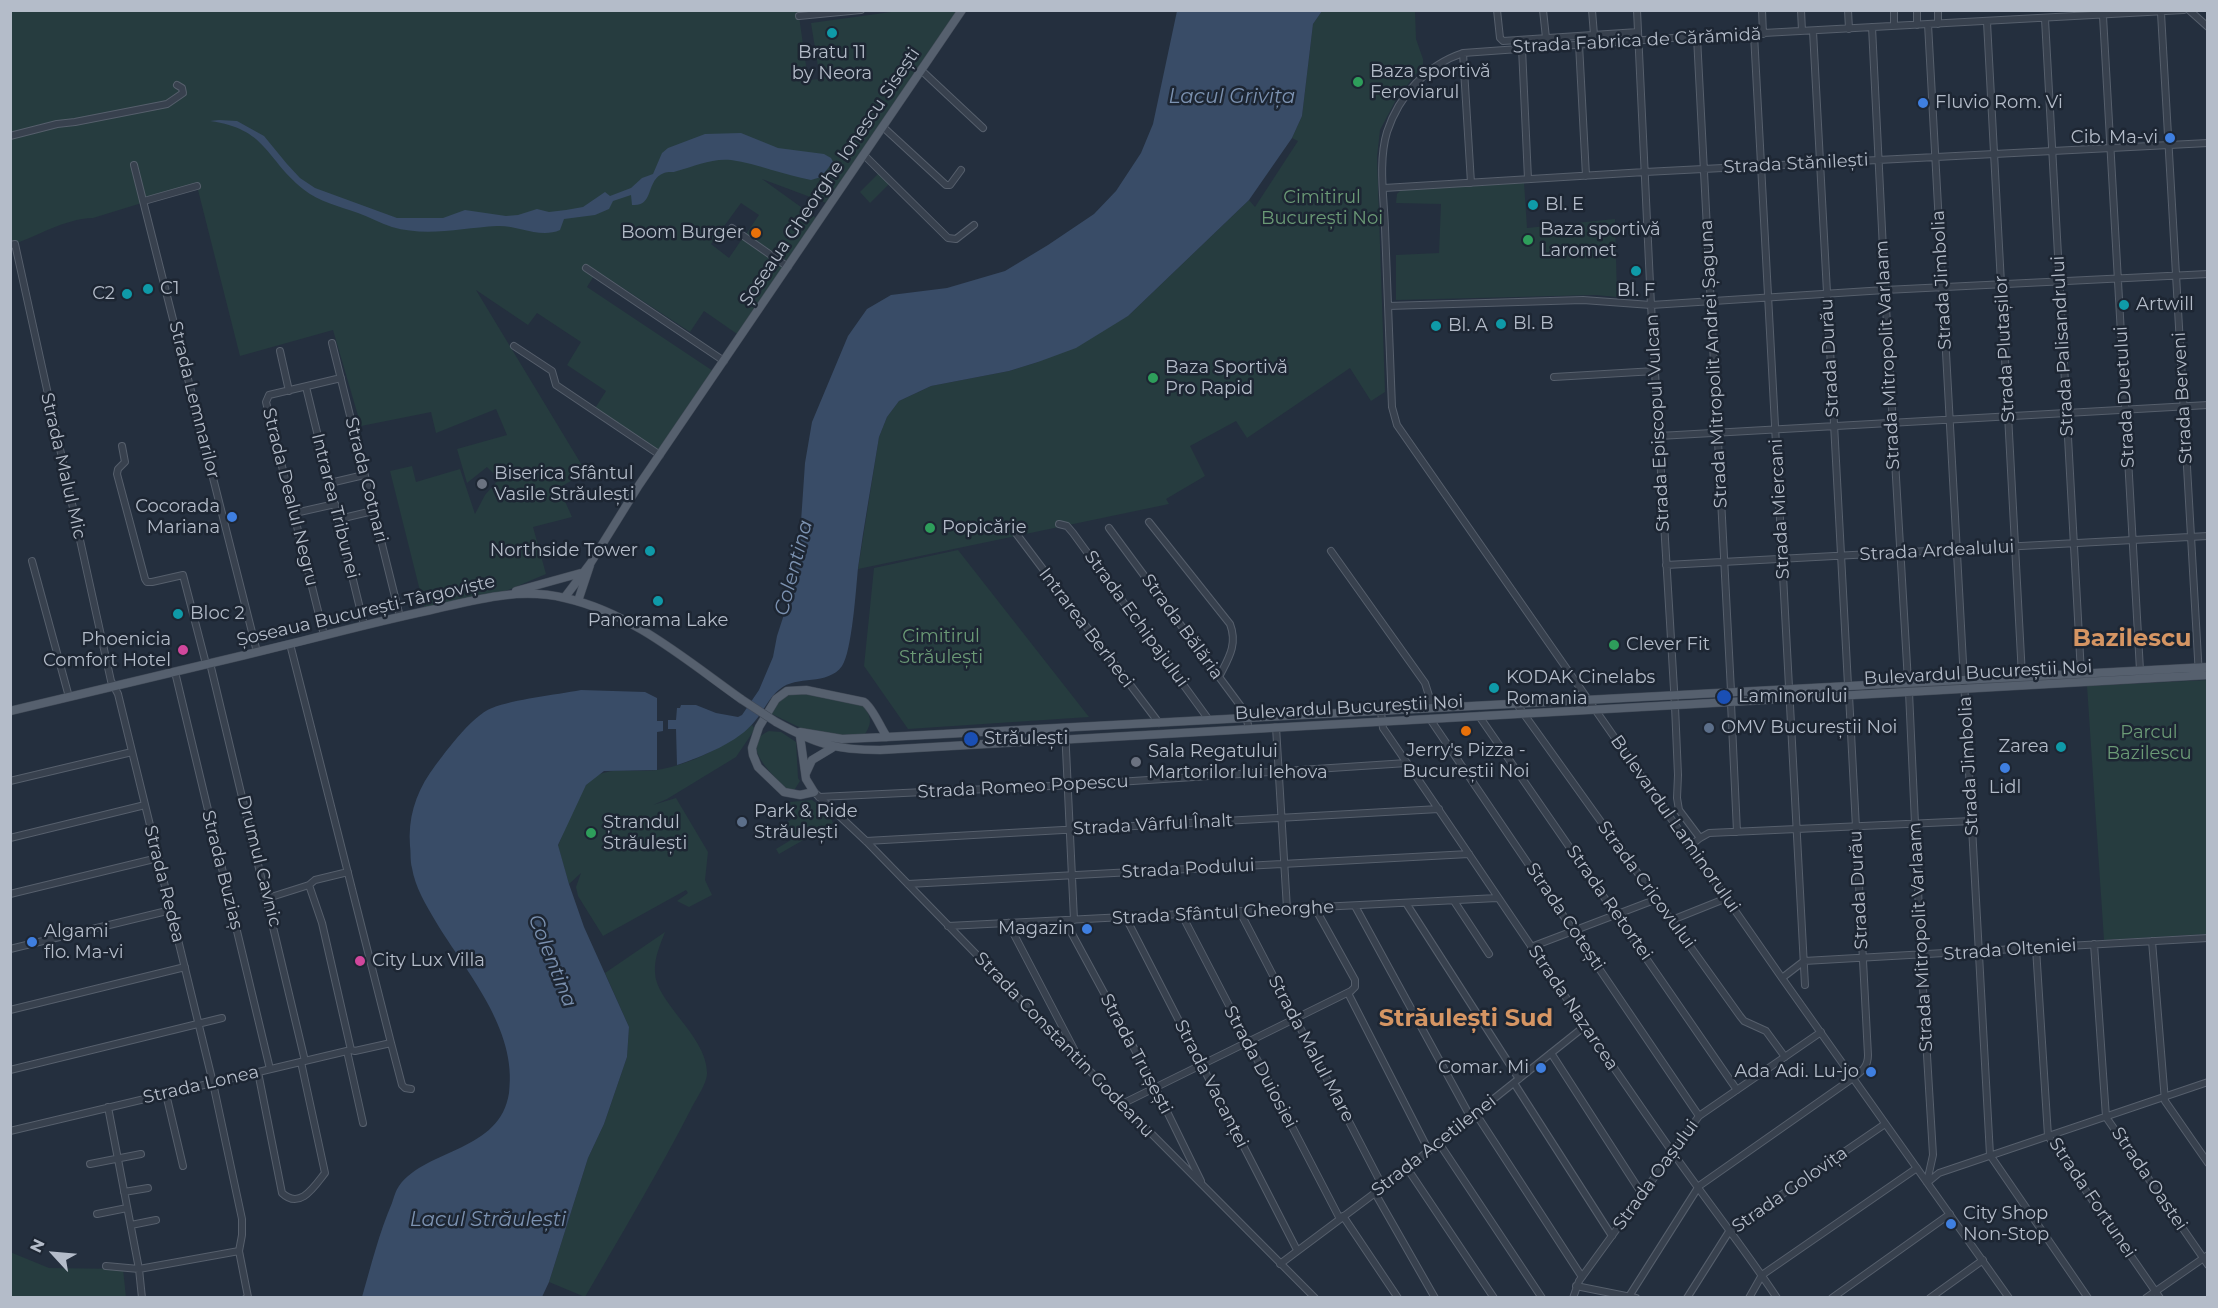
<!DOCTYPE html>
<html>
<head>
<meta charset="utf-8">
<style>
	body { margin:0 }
	#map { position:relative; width:2218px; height:1308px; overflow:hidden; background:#242f3e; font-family:Montserrat,sans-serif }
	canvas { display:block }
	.frame { position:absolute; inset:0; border:12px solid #b4bcc9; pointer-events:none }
	.north { position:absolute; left:24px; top:1224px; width:60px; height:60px; -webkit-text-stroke:4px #1d2633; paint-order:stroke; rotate:296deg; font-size:16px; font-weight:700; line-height:24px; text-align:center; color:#b4bcc9 }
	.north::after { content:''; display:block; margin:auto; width:21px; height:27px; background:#b4bcc9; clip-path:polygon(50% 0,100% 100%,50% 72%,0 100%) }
</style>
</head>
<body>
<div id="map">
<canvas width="2218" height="1308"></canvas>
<div class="frame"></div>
<div class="north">N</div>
</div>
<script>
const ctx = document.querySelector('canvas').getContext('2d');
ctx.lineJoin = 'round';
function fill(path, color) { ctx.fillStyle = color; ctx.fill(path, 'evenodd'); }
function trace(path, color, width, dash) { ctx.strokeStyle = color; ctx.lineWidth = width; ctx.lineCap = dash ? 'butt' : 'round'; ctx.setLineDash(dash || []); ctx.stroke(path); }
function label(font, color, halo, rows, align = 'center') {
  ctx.font = font + ' Montserrat,sans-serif'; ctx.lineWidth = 5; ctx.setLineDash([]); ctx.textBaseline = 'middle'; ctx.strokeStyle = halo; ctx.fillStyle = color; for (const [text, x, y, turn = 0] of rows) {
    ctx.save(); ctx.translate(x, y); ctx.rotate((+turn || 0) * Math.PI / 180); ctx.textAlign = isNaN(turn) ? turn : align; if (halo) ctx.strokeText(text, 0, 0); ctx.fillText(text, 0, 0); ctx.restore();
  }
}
const green = new Path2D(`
	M10 11H841L799 16 808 80 820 79 811 23 898 11H961L829 204 762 179 819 220 790 263 746 234 759 215 741 203 711 244 729 258 744 236 788 267 740 336 704 311 690 332 597 271 587 287 716 373 660 455 594 410 606 391 567 365 581 342 537 313 528 325 476 290 586 472 559 488 572 517 533 527 546 574 494 596 425 611 390 471 412 466 416 482 460 469 475 514 485 495 499 479 487 467 467 483 457 449 507 435 496 409 436 433 431 412 361 426 333 330 240 356 197 186 93 218C63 219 39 236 11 245Z
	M1322 11H1415L1416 39 1423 59V65L1397 98 1380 130 1377 157 1385 392 1371 401 1350 368 1247 438 1236 421 1190 446 1205 476 1166 499 1169 504 858 569 879 437 887 417 899 401 931 386 1009 371 1038 362 1128 316 1249 200 1255 207 1298 141 1292 138 1302 116 1313 24Z
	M879 173 889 184 870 203 860 192Z
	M1524 183 1527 228 1615 219 1617 297 1595 295 1396 300V255L1439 253 1441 204 1396 203 1397 194 1401 190Z
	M958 550 1089 717 908 729 864 666 874 568Z
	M2207 680V934L2104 940 2087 686Z
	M798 692 862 705C871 715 873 722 865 734L852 737 807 731 770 713C778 701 784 695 798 692Z
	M752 725 755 729 736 757 667 799 653 805 676 798 708 852 705 880 712 895 689 907 677 901 688 893 686 890 603 936 578 896 576 887 581 873 569 884 558 846C565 830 579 790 590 780 607 765 635 773 657 770 693 764 723 747 752 725Z
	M769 731 781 732 796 742 798 778 800 781 795 789H787C774 776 737 744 769 731Z
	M812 800 828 811 833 823 779 854 776 849 791 840 793 835 789 827 780 826 794 818 790 802Z
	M665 932C660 945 654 958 655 972 655 1002 706 1035 707 1072 708 1082 696 1099 691 1109 658 1173 621 1235 585 1297L549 1282 588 1158 604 1124 627 1057 629 1027 605 973Z
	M10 1252 49 1268 123 1269 126 1297H11Z`);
const water = new Path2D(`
	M1177 11H1322L1313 24 1302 116 1292 138 1249 200 1128 316 1076 348 1038 362 1009 371 931 386 899 401 887 417 879 437C872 481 864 524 858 568 856 588 852 652 842 666 828 686 796 675 780 689 769 697 764 711 755 721 739 742 701 757 677 765L676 729H668V720H676L677 708H680L681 705H696L716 713 738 717 742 715 759 690 773 657 777 636 789 599 799 551 805 463 812 422 848 336 867 309 891 295 947 288 1005 271 1048 245 1094 214 1116 191 1141 153 1153 124Z
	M219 120 237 121 264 136 287 164 300 178 315 188 397 218H443L465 210 506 216 518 215 537 209 549 212 566 210 583 207 605 192 610 196 631 188 642 178 653 174 662 153 668 148 705 134 741 133 778 148 824 154 831 158 833 162 821 177 811 180C784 175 758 164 731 160 712 158 695 166 677 171 673 173 668 171 664 173 645 180 655 207 632 205L631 195 613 201 609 209 595 215 564 219 560 230C540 239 518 225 497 226 462 228 426 237 392 227 380 223 369 217 358 213 339 206 319 202 303 189 265 158 267 129 210 121Z
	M581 690 645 692 657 698V721H663V731L657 732V770L604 771 586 785 558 845 569 884 584 927 629 1027 627 1057 604 1124 588 1158 549 1282 542 1297H362C371 1266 379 1233 392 1203 394 1197 396 1190 399 1186 427 1148 500 1152 509 1093 518 1029 466 972 436 922 426 905 415 887 412 868 410 861 411 853 410 846 408 819 415 795 430 773 443 755 471 716 492 708 515 699 555 695 581 690Z`);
const minor = new Path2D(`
	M1497 10 1500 38 1503 41 1638 32
	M1543 10 1546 38
	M1592 10 1594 35
	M1637 10 1651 305 1675 706 1678 775 1677 798 1679 810 1700 838
	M1762 10 1763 34
	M1801 10 1802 31
	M1848 10 1849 29
	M1894 10V26
	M1917 10V25
	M2189 10 2208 27
	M2161 13 2199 676
	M799 16 861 10
	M2103 16 2140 670
	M2045 19 2081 673
	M1987 22 2022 676
	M1928 24 1990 1155 2088 1298
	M1938 24V10
	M1872 27 1885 290 1908 682
	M1813 31 1848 685
	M1754 34 1805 985
	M1697 37 1731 691
	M1579 44 1586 176
	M1522 48 1528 179
	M1463 53 1471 183
	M921 70 983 128
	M883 127 946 185H950L961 170
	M10 136 57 124 75 122 167 104 183 93 182 88 177 85
	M864 155 948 238 956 239 974 225
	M134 165 257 652
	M1384 188 1645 172 2208 143
	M144 201 197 186
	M732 228 788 267
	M10 245 15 244 111 681 118 694 213 1083 242 1219V1235L239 1251 248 1297 246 1298
	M586 268 724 361
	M1388 306 1583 300 1651 305 1885 290 2208 274
	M332 343 400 617
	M514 346 552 371 556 385 660 455
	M280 351 289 391
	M1554 377 1655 371
	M306 387 364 625
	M1659 436 2208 405
	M122 446 125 462 118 469 117 474 145 579 147 582H152L183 575 206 664
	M330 483 364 475
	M295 513 335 504
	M339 519 373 511
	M1149 522 1230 624C1238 645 1228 659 1219 677
	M1059 524 1067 526 1073 533 1209 720
	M1109 528 1245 712 1249 729
	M1015 532 1159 723
	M1331 551 1425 683 1430 699V708
	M32 561 69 697
	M1666 565 2208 536
	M324 635 266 402 269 395 341 378
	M290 644 391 1043 402 1085 405 1088 411 1089
	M210 663 305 1061
	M175 672 270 1069
	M1909 692 1921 955 1933 1155 1927 1182
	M1516 703 1740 1016 1744 1021 1766 1031 1785 1057
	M1731 703 1737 832
	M1381 712 1383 728C1478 866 1570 1006 1666 1143 1702 1195 1742 1245 1777 1298
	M1479 716 1737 1090
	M1430 719 1699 1116
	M1276 727 1287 909
	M1065 728 1074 920
	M10 781 132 752
	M814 792 866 841 1122 1104 1315 1298
	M819 797 1072 785 1407 763
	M10 838 145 805
	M866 841 1439 809
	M1690 846 1700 838 1709 833 1972 821
	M908 884 1469 854
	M309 885 322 923 351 1050
	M10 894 158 858
	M268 898 309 885 315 880 348 872
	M1454 901 1489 954
	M1406 903 1519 1079
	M1355 906 1471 1118
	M1240 912 1383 1187
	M1182 915 1340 1219
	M1126 918 1297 1250
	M1672 920 1727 898
	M1065 921 1155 1087 1201 1181
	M1008 923 1076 1053
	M948 926 1497 898
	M2152 941 2165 1101 2208 1163
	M2094 944 2106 1117 2208 1265
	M1531 947 1657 899
	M2036 948 2048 1136 2160 1298
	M10 949 171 910
	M1782 978 1804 961 2208 938
	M1348 993 1429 1151
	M10 1010 185 967
	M347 1051 363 1123
	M1551 1053 1642 1194
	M10 1070 222 1018
	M258 1072 282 1193C300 1210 314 1187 325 1173L301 1062
	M1514 1083 1612 1236
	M166 1094 183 1166
	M1122 1104 1351 991 1355 987V980L1315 908
	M108 1107 139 1269 142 1298
	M1476 1114 1582 1277
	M10 1131 351 1050 355 1051 391 1043
	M1439 1143 1542 1298
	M90 1164 141 1154
	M1407 1168 1494 1298
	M1928 1182 1939 1173 2208 1082
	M124 1192 148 1188
	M1375 1193 1435 1298
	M97 1214 127 1208
	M1343 1216 1398 1298
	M131 1225 156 1220
	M1280 1264 1387 1184 1585 1026
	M106 1266 139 1269 239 1251
	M1576 1286 1636 1298
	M1573 1298 1579 1281 1699 1116 1821 1032
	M1628 1298 1699 1186 1853 1078C1862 1071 1868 1067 1868 1055L1849 695
	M1687 1298 1730 1230 1885 1124
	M1749 1298 1762 1275 1917 1168
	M1832 1298 1950 1214
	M1930 1298 1983 1260
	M2009 1298 1782 978 1397 425 1392 407C1390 347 1387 288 1385 228 1384 198 1378 162 1387 132 1399 95 1427 65 1463 53L1672 38 2184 10
	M2146 1298 2208 1255`);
const major = new Path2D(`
	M516 591 581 573
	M565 597 590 564 639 485 962 10
	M578 601 590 565
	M10 711C108 688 205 665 302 641 345 630 388 619 431 610 475 600 519 587 565 598 632 613 686 660 741 699
	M776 722C816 744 835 750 880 750L2208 675
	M800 732 842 739 887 737 2208 667
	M800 736 806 779 814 792 800 795 784 792 758 767 753 755 752 748 759 727 776 699 787 691 806 690 864 702C873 708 880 727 887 737
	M806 773 812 760 832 748`);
const majorBridge = new Path2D(`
	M741 699 776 722`);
const markers = [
	[832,33,6,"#0f9aa8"],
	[1358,82,6,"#2e9e5b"],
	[1923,103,6,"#3f7fe0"],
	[2170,138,6,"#3f7fe0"],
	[1533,205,6,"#0f9aa8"],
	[756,233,6,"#e8710a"],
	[1528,240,6,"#2e9e5b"],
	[1636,271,6,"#0f9aa8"],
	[148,289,6,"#0f9aa8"],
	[127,294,6,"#0f9aa8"],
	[2124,305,6,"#0f9aa8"],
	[1501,324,6,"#0f9aa8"],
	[1436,326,6,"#0f9aa8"],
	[1153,378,6,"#2e9e5b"],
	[482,484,6,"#6b7280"],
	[232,517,6,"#3f7fe0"],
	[930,528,6,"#2e9e5b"],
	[650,551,6,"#0f9aa8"],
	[658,601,6,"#0f9aa8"],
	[178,614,6,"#0f9aa8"],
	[1614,645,6,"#2e9e5b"],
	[183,650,6,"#d1479c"],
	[1494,688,6,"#0f9aa8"],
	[1724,697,8,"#1a4fb4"],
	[1709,728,6,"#5c6f8a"],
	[1466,731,6,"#e8710a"],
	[971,739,8,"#1a4fb4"],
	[2061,747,6,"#0f9aa8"],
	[1136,762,6,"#6b7280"],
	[2005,768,6,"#3f7fe0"],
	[742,822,6,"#5c6f8a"],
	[591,833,6,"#2e9e5b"],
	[1087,929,6,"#3f7fe0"],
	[32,942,6,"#3f7fe0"],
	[360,961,6,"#d1479c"],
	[1541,1068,6,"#3f7fe0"],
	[1871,1072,6,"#3f7fe0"],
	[1951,1224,6,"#3f7fe0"]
];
const streetNames = [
	["Strada Fabrica de Cărămidă",1637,41,-3],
	["Strada Stănilești",1796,164,-3],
	["Șoseaua Gheorghe Ionescu Sisești",830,177,-56],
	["Strada Jimbolia",1942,280,-93],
	["Strada Palisandrului",2063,346,-93],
	["Strada Plutașilor",2005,349,-93],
	["Strada Mitropolit Varlaam",1888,355,-93],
	["Strada Durău",1830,358,-93],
	["Strada Mitropolit Andrei Șaguna",1714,364,-93],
	["Strada Duetului",2125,397,-93],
	["Strada Berveni",2183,398,-93],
	["Strada Lemnarilor",194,400,76],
	["Strada Episcopul Vulcan",1658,423,-93],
	["Strada Malul Mic",63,466,77],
	["Strada Cotnari",366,480,76],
	["Strada Dealul Negru",290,497,76],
	["Intrarea Tribunei",335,506,76],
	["Strada Miercani",1780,509,-93],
	["Strada Ardealului",1937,551,-3],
	["Șoseaua București-Târgoviște",366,611,-13],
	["Strada Echipajului",1136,619,54],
	["Strada Bălăria",1182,627,54],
	["Intrarea Berheci",1086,628,53],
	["Bulevardul Bucureștii Noi",1978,673,-3],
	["Bulevardul Bucureștii Noi",1349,708,-3],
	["Strada Jimbolia",1969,766,-93],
	["Strada Romeo Popescu",1023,787,-3],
	["Bulevardul Laminorului",1675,824,55],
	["Strada Vârful Înalt",1153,825,-3],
	["Drumul Cavnic",259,861,76],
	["Strada Podului",1188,869,-3],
	["Strada Buziaș",222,870,76],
	["Strada Redea",164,884,76],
	["Strada Cricovului",1646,885,54],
	["Strada Durău",1859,890,-93],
	["Strada Retortei",1609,903,55],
	["Strada Sfântul Gheorghe",1223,913,-3],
	["Strada Cotești",1565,917,56],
	["Strada Mitropolit Varlaam",1921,937,-93],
	["Strada Olteniei",2010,950,-4],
	["Strada Nazarcea",1573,1008,56],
	["Strada Constantin Godeanu",1064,1045,46],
	["Strada Malul Mare",1311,1049,62],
	["Strada Trușești",1136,1054,62],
	["Strada Duiosiei",1260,1067,62],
	["Strada Vacanței",1211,1084,63],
	["Strada Lonea",201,1085,-13],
	["Strada Acetilenei",1434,1146,-38],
	["Strada Oașului",1656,1175,-54],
	["Strada Oastei",2149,1179,56],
	["Strada Golovița",1790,1190,-35],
	["Strada Fortunei",2092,1198,56]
];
const poiNames = [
	["Bratu 11",832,53,"center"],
	["by Neora",832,74,"center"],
	["Baza sportivă",1370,72],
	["Feroviarul",1370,93],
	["Fluvio Rom. Vi",1935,103],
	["Cib. Ma-vi",2158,138,"right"],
	["Bl. E",1545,205],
	["Baza sportivă",1540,230],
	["Laromet",1540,251],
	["Boom Burger",744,233,"right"],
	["C1",160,289],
	["Bl. F",1636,291,"center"],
	["C2",115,294,"right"],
	["Artwill",2136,305],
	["Bl. B",1513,324],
	["Bl. A",1448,326],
	["Baza Sportivă",1165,368],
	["Pro Rapid",1165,389],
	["Biserica Sfântul",494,474],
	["Vasile Străulești",494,495],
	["Cocorada",220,507,"right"],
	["Mariana",220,528,"right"],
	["Popicărie",942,528],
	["Northside Tower",638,551,"right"],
	["Bloc 2",190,614],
	["Panorama Lake",658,621,"center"],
	["Phoenicia",171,640,"right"],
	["Comfort Hotel",171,661,"right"],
	["Clever Fit",1626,645],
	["KODAK Cinelabs",1506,678],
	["Romania",1506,699],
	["Laminorului",1738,697],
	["OMV Bucureștii Noi",1721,728],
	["Străulești",984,739],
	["Zarea",2049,747,"right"],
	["Jerry's Pizza -",1466,751,"center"],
	["Bucureștii Noi",1466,772,"center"],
	["Sala Regatului",1148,752],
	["Martorilor lui Iehova",1148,773],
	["Lidl",2005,788,"center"],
	["Park & Ride",754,812],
	["Străulești",754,833],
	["Ștrandul",603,823],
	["Străulești",603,844],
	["Magazin",1075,929,"right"],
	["Algami",44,932],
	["flo. Ma-vi",44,953],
	["City Lux Villa",372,961],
	["Comar. Mi",1529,1068,"right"],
	["Ada Adi. Lu-jo",1859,1072,"right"],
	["City Shop",1963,1214],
	["Non-Stop",1963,1235]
];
const parkNames = [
	["Cimitirul",1322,198],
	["București Noi",1322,219],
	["Cimitirul",941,637],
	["Străulești",941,658],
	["Parcul",2149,733],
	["Bazilescu",2149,754]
];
const waterNames = [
	["Lacul Grivița",1232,97],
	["Colentina",794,568,-75],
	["Colentina",552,961,68],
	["Lacul Străulești",488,1220]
];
const districtNames = [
	["Bazilescu",2132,639],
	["Străulești Sud",1466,1019]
];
fill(green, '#263c3f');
fill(water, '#394c67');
trace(minor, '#565f6c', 8);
trace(major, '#414a57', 9);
trace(minor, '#38414e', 6);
trace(major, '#56606e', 8);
trace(majorBridge, '#414a57', 9, []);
trace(majorBridge, '#56606e', 8);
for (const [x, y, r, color] of markers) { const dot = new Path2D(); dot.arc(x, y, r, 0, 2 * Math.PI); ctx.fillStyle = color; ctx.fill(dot); trace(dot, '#1d2633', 2); }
label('18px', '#b4bcc9', '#1d2633', streetNames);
label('18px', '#b4bcc9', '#1d2633', poiNames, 'left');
label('18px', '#6b9a76', '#1d2633', parkNames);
label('italic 20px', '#7c92b1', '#1d2633', waterNames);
label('bold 24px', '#d59563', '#1d2633', districtNames);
</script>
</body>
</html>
